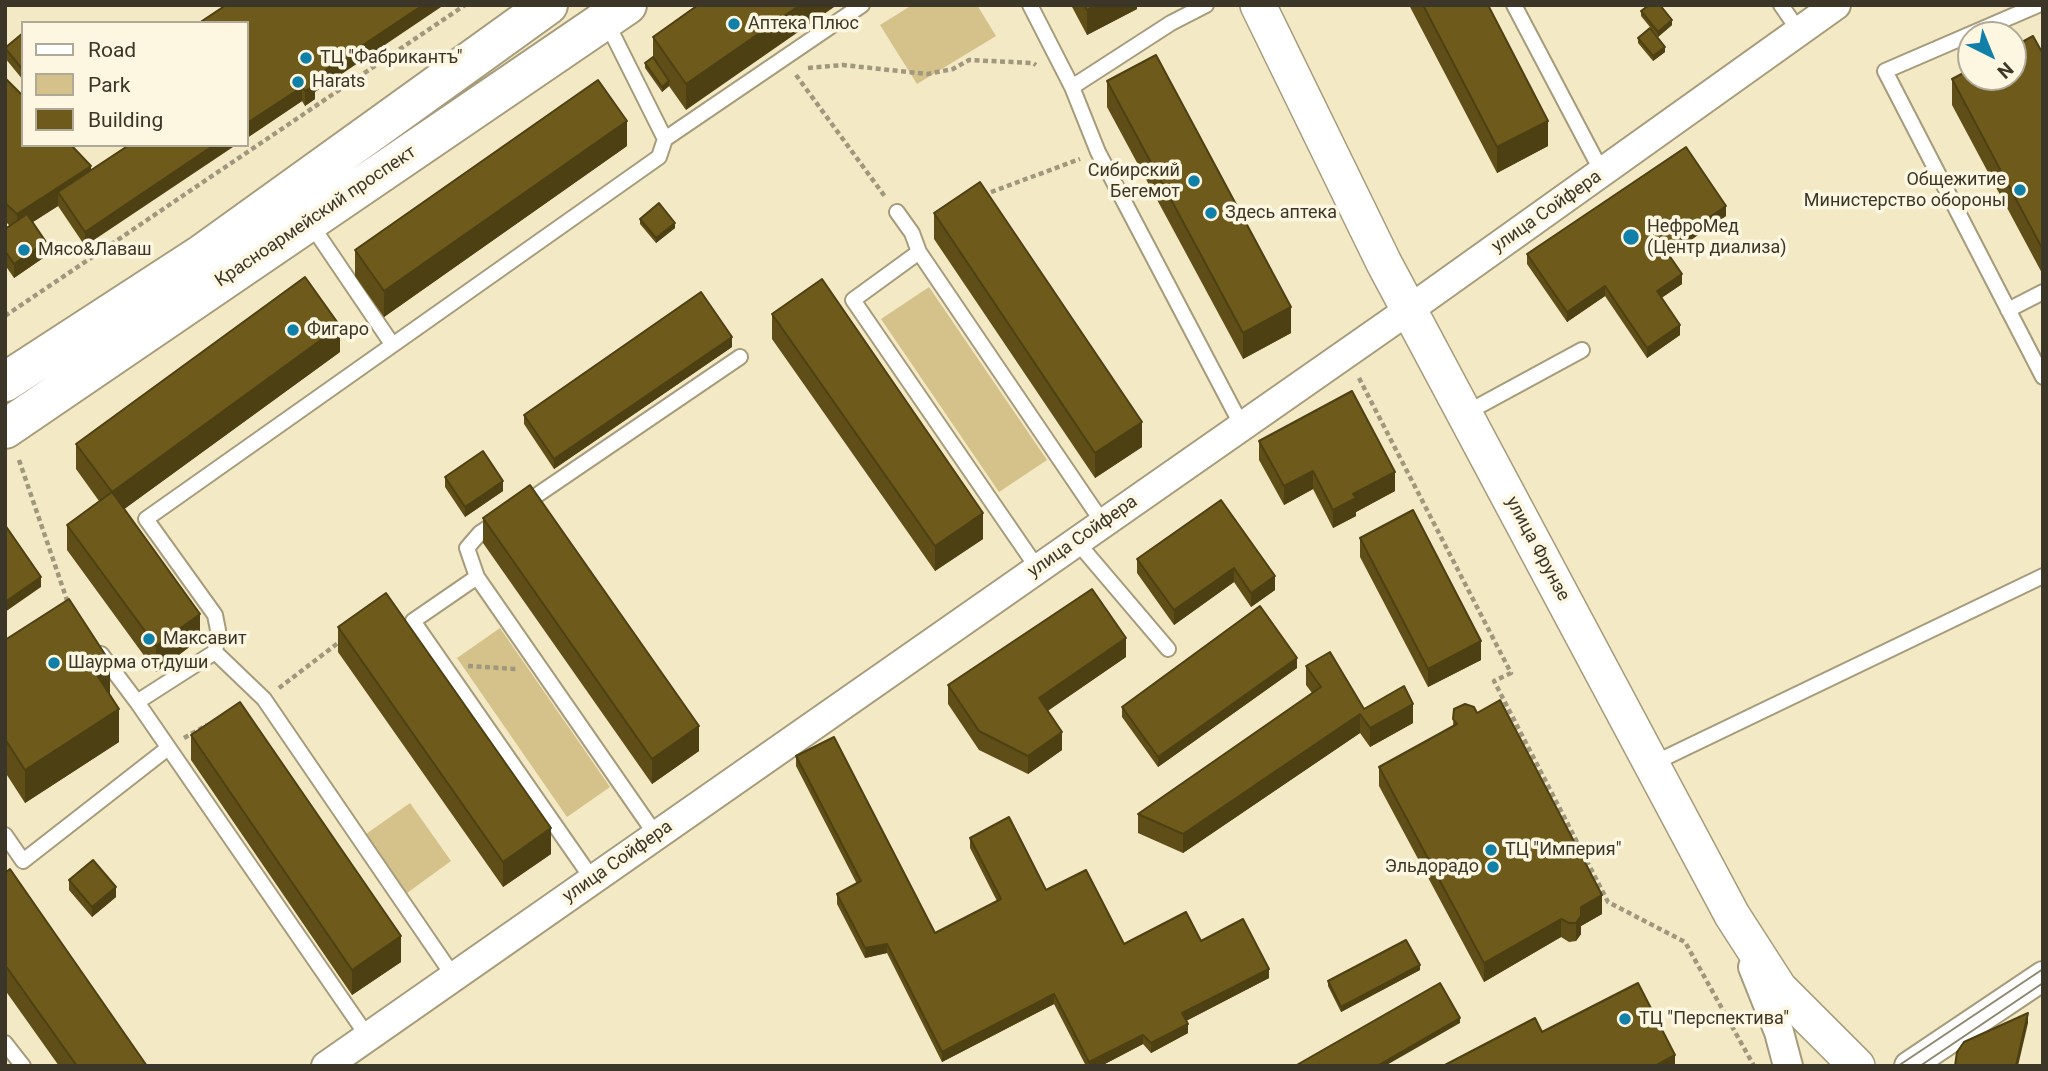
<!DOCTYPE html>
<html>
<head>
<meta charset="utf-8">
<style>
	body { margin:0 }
	#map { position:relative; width:2048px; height:1071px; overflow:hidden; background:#f4e9c5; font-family:Roboto,sans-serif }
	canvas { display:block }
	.frame { position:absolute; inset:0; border:7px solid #3b3628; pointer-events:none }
	.legend { position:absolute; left:21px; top:21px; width:228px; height:126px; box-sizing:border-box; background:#fdf6e1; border:2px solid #afa997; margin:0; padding:9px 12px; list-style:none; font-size:21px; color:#3b3628 }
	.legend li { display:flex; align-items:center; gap:14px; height:35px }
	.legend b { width:35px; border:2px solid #afa997 }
	.north { position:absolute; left:1957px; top:21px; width:70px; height:70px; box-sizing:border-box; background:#fdf6e1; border:2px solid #afa997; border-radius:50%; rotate:137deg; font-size:19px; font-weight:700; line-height:28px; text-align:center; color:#3b3628 }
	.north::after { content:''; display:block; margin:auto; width:24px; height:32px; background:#1180a8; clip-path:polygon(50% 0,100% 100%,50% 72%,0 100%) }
</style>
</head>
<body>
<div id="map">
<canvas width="2048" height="1071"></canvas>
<div class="frame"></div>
<ul class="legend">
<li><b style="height:9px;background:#fff"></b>Road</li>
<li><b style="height:19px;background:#d4c28a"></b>Park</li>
<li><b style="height:19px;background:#6e5b1b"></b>Building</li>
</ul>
<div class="north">N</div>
</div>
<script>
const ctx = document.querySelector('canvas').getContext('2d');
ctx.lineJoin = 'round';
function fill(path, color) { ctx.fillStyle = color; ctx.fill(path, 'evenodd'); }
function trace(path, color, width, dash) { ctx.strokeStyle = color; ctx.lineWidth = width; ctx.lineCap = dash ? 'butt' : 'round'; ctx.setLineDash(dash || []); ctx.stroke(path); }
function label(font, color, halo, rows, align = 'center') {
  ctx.font = font + ' Roboto,sans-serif'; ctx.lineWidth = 7; ctx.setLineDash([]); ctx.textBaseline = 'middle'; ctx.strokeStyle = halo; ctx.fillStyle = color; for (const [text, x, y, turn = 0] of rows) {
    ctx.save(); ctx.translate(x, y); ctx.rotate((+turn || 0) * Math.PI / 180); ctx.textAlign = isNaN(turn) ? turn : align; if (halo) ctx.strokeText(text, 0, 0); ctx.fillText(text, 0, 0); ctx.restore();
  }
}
const green = new Path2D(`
	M912 5H977L996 36 917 84 880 25Z
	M929 287 1047 460 999 492 881 319Z
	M500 628 610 787 567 817 457 658Z
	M410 803 451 861 407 893 366 834Z`);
const path = new Path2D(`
	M808 68 843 65 927 74 953 69 969 60 1033 63 1036 65
	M796 75 886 198
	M983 195 1080 159
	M5 316 465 5
	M1359 378 1511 673 1494 681 1608 902 1685 942 1754 1066
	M19 460 68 603
	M468 666 516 669
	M279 688 342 640
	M184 738 207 725`);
const service = new Path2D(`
	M1030 5 1072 87 1098 152 1242 426
	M1514 5 1602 172
	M1781 5 1799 31
	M2038 5 1885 71 2043 377
	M606 21 665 139
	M1072 87 1171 23 1206 5
	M897 212 912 233 919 252 1103 523
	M310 223 392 344
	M919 252 853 300 1038 569
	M2008 310 2043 292
	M1466 413 1582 350
	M521 506 740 357
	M1077 542 1168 649
	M477 577 467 548 480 533 498 521
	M101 654 137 702 368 1037
	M137 702 215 652
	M1652 764 2043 576
	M5 835 23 861 168 748
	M593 880 413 621 477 577 656 835
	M454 977 264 699 215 652 218 630 215 615 146 519 659 157 665 139 862 5
	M5 1043 23 1066`);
const minor = new Path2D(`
	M1753 967 1779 1032 1788 1066
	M326 1066 1410 309 1836 5
	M1909 1066 2043 976`);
const tertiary = new Path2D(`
	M1258 5 1384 263 1732 915 1779 988 1857 1066`);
const primary = new Path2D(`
	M5 382 202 254 548 5
	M5 429 627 5`);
const tram = new Path2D(`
	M1898 1066 2043 969
	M1920 1066 2043 983`);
const wall = new Path2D(`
	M698 5 686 110 669 86 662 92 645 68V63L653 57V37Z
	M1071 5H1137V9L1087 35Z
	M1409 5H1488L1548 146 1497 173Z
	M1641 11 1672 25 1658 37 1641 16Z
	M247 23 315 92V99L305 106 302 101 247 138Z
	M23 33V80L5 58V47Z
	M1638 38 1665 52 1653 61 1638 43Z
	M2043 54V275L1952 105V79Z
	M5 78 91 166 85 246 58 206 33 222 46 256 14 278 5 265V229L10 226 5 221Z
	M1107 81 1291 333 1243 359 1107 107Z
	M627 146 384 317 355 276V250Z
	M934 213 1142 447 1095 478 934 239Z
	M1726 216 1669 255 1682 284 1661 298 1680 335 1647 358 1605 296 1567 322 1527 264V254Z
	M640 219 675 228 656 243 640 224Z
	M772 314 983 539 935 571 772 339Z
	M732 347 554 469 524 424V415Z
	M340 352 124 509 200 639 156 672 67 550V525L99 501 76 469V444Z
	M1259 441 1395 491 1356 512V516L1333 528 1313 489 1284 505 1259 460Z
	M445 477 503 491 465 517 445 487Z
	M1221 500 1275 590 1251 607 1234 582 1174 625 1137 573V559Z
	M483 518 699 751 652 784 483 543Z
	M1360 538 1481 660 1428 687 1360 557Z
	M338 627 551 854 503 887 338 652Z
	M5 640 110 695 119 742 25 803 5 772Z
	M1126 657 1047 711 1062 750 1028 774 979 750 948 704V685Z
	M1306 666 1364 709 1413 723 1370 747 1360 733 1183 853 1138 833V814L1312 693 1306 685Z
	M1297 668 1158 767 1122 717V707Z
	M1454 709 1602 914 1581 926V934L1576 941 1569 942 1561 937 1484 982 1379 786V767L1453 726Z
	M191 735 401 962 352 995 191 760Z
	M796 756 935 933 997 901 970 848V838L1124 944 1201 941 1269 978 1186 1021 1188 1033 1151 1053 1143 1044 1101 1066H1086L1054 1004 942 1062 887 953 865 958 837 904V894L857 884 796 766Z
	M5 873 147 1066H59L5 990Z
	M69 880 116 897 92 917 69 890Z
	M1420 970 1341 1012 1328 986V981Z`);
const shadedWall = new Path2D(`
	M423 5H444L315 92V99L305 106V91L312 79Z
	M800 5H837L686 110V84Z
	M1095 5H1137V9L1087 35V10Z
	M1672 20V25L1658 37V32Z
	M1665 47V52L1653 61V56Z
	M669 81V86L662 92V87Z
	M302 87V101L247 138V123Z
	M627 121V146L384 317V291Z
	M1548 121V146L1497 173V147Z
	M214 145H236L85 246V232Z
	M91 166V185L58 192V206L17 232V214Z
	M1726 206V216L1664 258V248Z
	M675 223V228L656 243V238Z
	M46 242V256L14 278V264Z
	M1682 274V284L1657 301V291Z
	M1605 286V296L1567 322V312Z
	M1291 307V333L1243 359V333Z
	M1680 325V335L1647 358V348Z
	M340 326V352L112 518V492Z
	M732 337V347L554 469V459Z
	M1142 422V447L1095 478V453Z
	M1313 471V489L1284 505V486Z
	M1395 472V491L1356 512V516L1333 528V510L1353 494Z
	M503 481V491L465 517V507Z
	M983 513V539L935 571V546Z
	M1234 568V582L1174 625V610Z
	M1275 576V590L1251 607V593Z
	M41 577V587L5 612V602Z
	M200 614V639L156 672V646Z
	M1126 638V657L1039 717V698Z
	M1481 641V660L1428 687V669Z
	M1297 658V668L1158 767V757Z
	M110 662V695L95 672Z
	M1413 704V723L1370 747V728Z
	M119 709V742L25 803V770Z
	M1360 714V733L1183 853V834Z
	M699 726V751L652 784V759Z
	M1062 732V750L1028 774V756Z
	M551 828V854L503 887V862Z
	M116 887V897L92 917V907Z
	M1602 895V914L1581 926V934L1576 941V923L1581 907Z
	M1561 919V937L1484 982V963Z
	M401 936V962L352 995V970Z
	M887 944V953L865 958V948Z
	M1420 965V970L1341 1012V1007Z
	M1269 969V978L1182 1023V1013Z
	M1054 994V1004L942 1062V1052Z
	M2028 1013V1023L2018 1066H2016Z
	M1460 1018V1023L1385 1066H1377Z
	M1188 1024V1033L1151 1053V1043Z
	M1143 1035V1044L1101 1066H1089V1062Z
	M1675 1055V1066H1655Z`);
const building = new Path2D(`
	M226 5H423L312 79 315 85 305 91 302 87 247 123V23H199Z
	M698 5H800L686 84 653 37Z
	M1084 5H1095L1087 10Z
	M1423 5H1488L1548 121 1497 147Z
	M1649 5H1660L1672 20 1658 32 1641 11Z
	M1650 28 1665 47 1653 56 1638 38Z
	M23 33V70L5 48Z
	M2033 36 2043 54V250L1952 79 1971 69V77H2013V47Z
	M1156 55 1291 307 1243 333 1107 81Z
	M653 57 669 81 662 87 645 63Z
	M5 78 23 96V145H71L91 166 17 214 5 203Z
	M598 80 627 121 384 291 355 250Z
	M129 145H214L85 232 58 192Z
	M1686 147 1726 206 1664 248 1682 274 1657 291 1680 325 1647 348 1605 286 1567 312 1527 254Z
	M980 182 1142 422 1095 453 934 213Z
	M659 203 675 223 656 238 640 219Z
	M27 214 46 242 14 264 5 251V229Z
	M305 277 340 326 112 492 76 444Z
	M822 279 983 513 935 546 772 314Z
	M701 292 732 337 554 459 524 415Z
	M1352 391 1395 472 1353 494 1356 498 1333 510 1313 471 1284 486 1259 441Z
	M483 451 503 481 465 507 445 477Z
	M530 485 699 726 652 759 483 518Z
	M112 492 200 614 156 646 67 525Z
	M1221 500 1275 576 1251 593 1234 568 1174 610 1137 559Z
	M1413 510 1481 641 1428 669 1360 538Z
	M5 525 41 577 5 602Z
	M1092 589 1126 638 1039 698 1062 732 1028 756 979 731 948 685Z
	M386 593 551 828 503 862 338 627Z
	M69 599 110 662 95 672 119 709 25 770 5 739V640Z
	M1260 606 1297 658 1158 757 1122 707Z
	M1330 652 1364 709 1404 686 1413 704 1370 728 1360 714 1183 834 1138 814 1321 687 1306 666Z
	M1500 700 1602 895 1581 907V916L1576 923H1569L1561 919 1484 963 1379 767 1457 724 1453 719 1454 709 1465 704 1474 707 1477 713Z
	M240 702 401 936 352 970 191 735Z
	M834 737 935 933 1001 899 970 838 1009 817 1046 890 1086 870 1124 944 1186 912 1201 941 1243 919 1269 969 1182 1013 1188 1024 1151 1043 1143 1035 1089 1062 1054 994 942 1052 887 944 865 948 837 894 861 881 796 756Z
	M93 860 116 887 92 907 69 880Z
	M10 869 147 1066H77L5 965V873Z
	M1406 940 1420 965 1341 1007 1328 981Z
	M1440 983 1460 1018 1377 1066H1295Z
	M1638 983 1675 1055 1655 1066H1443L1535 1018 1542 1032Z
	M2028 1013 2016 1066H1955L1957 1052 1964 1042Z`);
const markers = [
	[734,24,7,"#1180a8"],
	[306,58,7,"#1180a8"],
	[298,82,7,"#1180a8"],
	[1194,181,7,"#1180a8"],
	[2020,190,7,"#1180a8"],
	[1211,213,7,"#1180a8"],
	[1631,237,9,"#1180a8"],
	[24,250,7,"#1180a8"],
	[293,330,7,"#1180a8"],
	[149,639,7,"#1180a8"],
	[54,663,7,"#1180a8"],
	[1491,850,7,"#1180a8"],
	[1493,867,7,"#1180a8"],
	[1625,1019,7,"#1180a8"]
];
const poiNames = [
	["Аптека Плюс",748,24],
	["ТЦ \"Фабрикантъ\"",320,58],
	["Harats",312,82],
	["Сибирский",1180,171,"right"],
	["Бегемот",1180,192,"right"],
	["Общежитие",2006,180,"right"],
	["Министерство обороны",2006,201,"right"],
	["Здесь аптека",1225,213],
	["НефроМед",1647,227],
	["(Центр диализа)",1647,248],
	["Мясо&Лаваш",38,250],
	["Фигаро",307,330],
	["Максавит",163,639],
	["Шаурма от души",68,663],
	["ТЦ \"Империя\"",1505,850],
	["Эльдорадо",1479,867,"right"],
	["ТЦ \"Перспектива\"",1639,1019]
];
const streetNames = [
	["улица Сойфера",1547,212,-35],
	["Красноармейский проспект",316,217,-34],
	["улица Сойфера",1083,537,-35],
	["улица Фрунзе",1537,549,62],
	["улица Сойфера",618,862,-35]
];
fill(green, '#d4c28a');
trace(service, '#a69b7a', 18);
trace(minor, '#a69b7a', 32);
trace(tertiary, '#a69b7a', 38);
trace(primary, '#a69b7a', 42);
trace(path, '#a0987e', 4.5, [5, 3.5]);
trace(service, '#fff', 14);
trace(minor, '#fff', 28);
trace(tertiary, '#fff', 35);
trace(primary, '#fff', 38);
trace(tram, '#8e876f', 2);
fill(wall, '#5f4e17');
fill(shadedWall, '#4d4013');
fill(building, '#6e5b1b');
trace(building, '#4d4013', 2);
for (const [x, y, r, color] of markers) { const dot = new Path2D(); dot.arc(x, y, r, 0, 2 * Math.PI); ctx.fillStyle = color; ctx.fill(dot); trace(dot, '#fdf6e1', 2.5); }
label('18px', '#3b3628', '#fdf6e1', poiNames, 'left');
label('18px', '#3b3628', '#fdf6e1', streetNames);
</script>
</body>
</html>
